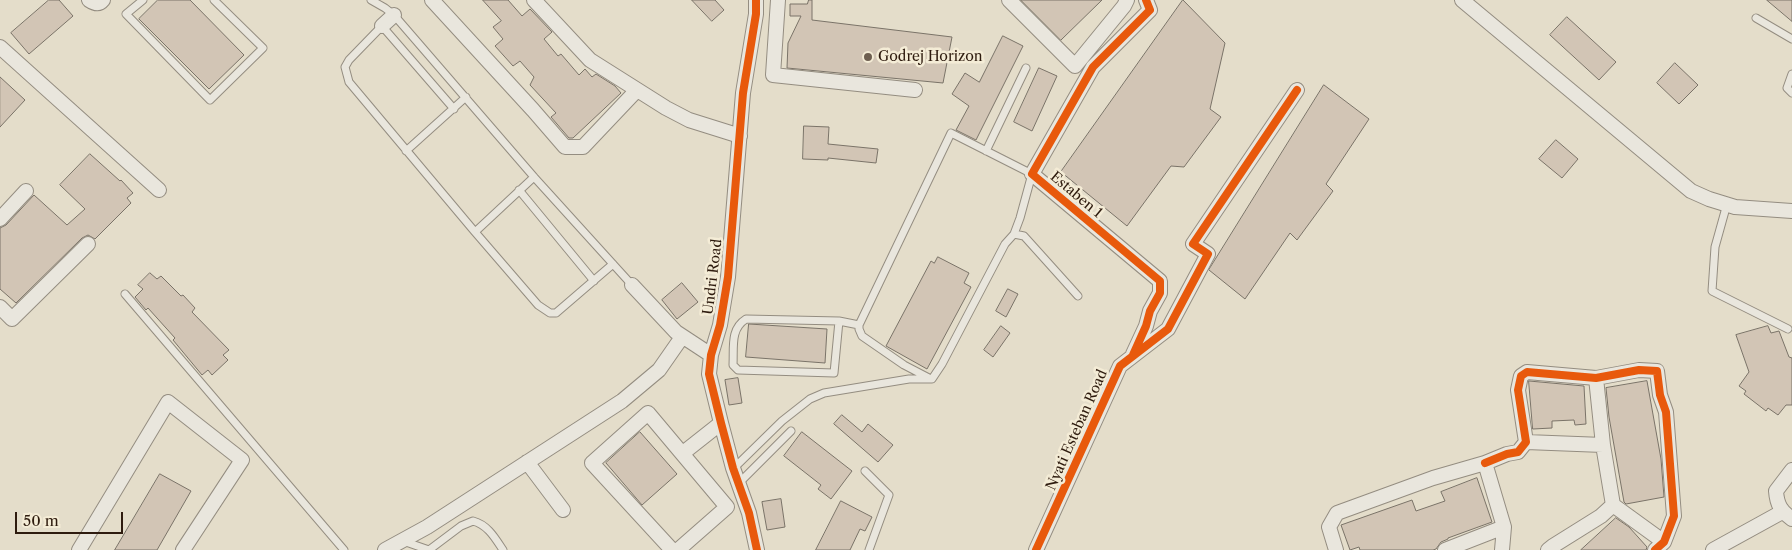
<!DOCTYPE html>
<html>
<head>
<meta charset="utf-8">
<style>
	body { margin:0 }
	#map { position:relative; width:1792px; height:550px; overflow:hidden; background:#e4ddca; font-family:"Libre Caslon Text",serif }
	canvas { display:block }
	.scale { position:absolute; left:15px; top:512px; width:108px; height:22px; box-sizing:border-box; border:2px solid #2e1b0e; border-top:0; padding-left:6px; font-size:15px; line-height:18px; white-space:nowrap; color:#2e1b0e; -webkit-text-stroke:4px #f4ecd6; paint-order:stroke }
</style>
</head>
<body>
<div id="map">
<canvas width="1792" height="550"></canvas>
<div class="scale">50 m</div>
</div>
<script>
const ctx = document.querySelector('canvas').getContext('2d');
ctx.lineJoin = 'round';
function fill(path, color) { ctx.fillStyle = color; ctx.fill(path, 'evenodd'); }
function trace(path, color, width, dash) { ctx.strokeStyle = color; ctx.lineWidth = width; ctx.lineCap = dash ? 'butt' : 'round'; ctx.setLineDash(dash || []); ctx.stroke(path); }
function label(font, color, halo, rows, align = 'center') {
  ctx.font = font + ' "Libre Caslon Text",serif'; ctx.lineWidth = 5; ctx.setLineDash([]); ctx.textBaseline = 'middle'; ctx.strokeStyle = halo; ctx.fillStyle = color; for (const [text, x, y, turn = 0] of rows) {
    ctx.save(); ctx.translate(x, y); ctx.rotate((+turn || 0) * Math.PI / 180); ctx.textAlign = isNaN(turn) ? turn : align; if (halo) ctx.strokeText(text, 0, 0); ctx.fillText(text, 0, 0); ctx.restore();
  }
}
const building = new Path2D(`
	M49 0H59L73 16 29 54 11 33Z
	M158 0H190L244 55 209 89 139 19Z
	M483 0H508L522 16 530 9 552 32 544 39 558 56 561 54 579 75 585 69 592 77 596 74 615 86 621 93 573 138H569L551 117 556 113 530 85 534 77 520 61 513 66 495 46 503 39 493 27 501 21Z
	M692 0H715L724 10 712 21Z
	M809 0H812V20L952 37 943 83 787 68 788 43 801 16H790V4H807Z
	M1021 0H1102L1061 40Z
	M1183 0 1225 43 1210 109 1221 117 1184 167 1171 166 1127 226 1061 172Z
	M1767 0H1792V21Z
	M1567 17 1616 62 1599 80 1550 35Z
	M1003 36 1023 46 976 140 956 130 969 106 952 94 965 73 979 82Z
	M1675 63 1698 85 1679 104 1657 83Z
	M1039 68 1057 76 1032 131 1014 122Z
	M0 77 25 100 0 127Z
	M1324 85 1369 119 1326 184 1333 191 1297 240 1290 233 1245 299 1209 270Z
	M804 126 829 127 828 144 878 149 876 163 828 158V160L803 159Z
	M1556 140 1578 159 1562 178 1539 159Z
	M90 154 120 181 121 180 133 193 127 198 131 203 95 239 88 235 82 238 16 303 0 289V228L6 225 34 195 67 225 85 209 60 185Z
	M938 257 969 273 964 283 971 287 927 369 886 346 931 261 934 263Z
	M150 273 157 279 161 276 181 296 183 295 195 308 192 312 229 350 223 355 228 360 212 375 208 370 202 375 173 340 175 338 148 308 146 310 135 297 143 289 138 285Z
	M682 283 698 302 677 319 662 300Z
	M1008 289 1018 294 1006 317 996 311Z
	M749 324 827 329 825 363 746 357Z
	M1001 326 1010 333 993 357 984 350Z
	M1768 326 1771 333 1779 331 1789 357 1792 358V405H1786L1778 415 1768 408 1766 411 1744 394 1746 391 1739 386 1749 372 1736 335Z
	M738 378 742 403 729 405 725 380Z
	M1529 381 1584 386 1586 424 1575 425 1574 420 1552 421V428L1533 429Z
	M1647 381 1661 459 1664 497 1626 504 1624 502 1609 417 1606 388Z
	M842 415 862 432 868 424 893 445 878 462 834 424Z
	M640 432 677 474 642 505 606 463Z
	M802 432 852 471 831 499 818 489 821 485 784 456Z
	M160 474 191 491 157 550H115Z
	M1477 478 1492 522 1448 538V539L1441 542 1436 549 1433 550H1360L1359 547 1350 550 1341 525 1412 500 1416 511 1445 501 1441 492Z
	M781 499 785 527 767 530 762 502Z
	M841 501 872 517 865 531 860 529 850 550H816Z
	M1616 518 1629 527 1647 547 1646 550H1581Z`);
const service = new Path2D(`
	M143 0 126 14 210 100 263 48 214 0
	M371 0 385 8 394 15 534 177 632 285
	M1756 18 1792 39
	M1792 74 1787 88 1792 93
	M454 109 382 26 349 60 345 67 349 82 475 232
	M406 151 466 97
	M986 151 1026 68
	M534 177 475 232 538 305 550 313H556L613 264
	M519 190 594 281
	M1727 204 1715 247 1712 291 1788 329
	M125 294 344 550
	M839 321 834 373 738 370 733 365C734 347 730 329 746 319L839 321 859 325 951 133 1032 174 1020 218 1014 234
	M859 325V329L862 336 904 365 929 378
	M734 468 782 421 810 399 824 393 909 379H932L942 364 1005 244 1014 234 1024 236 1078 296
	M865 471 889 495 869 550
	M739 483 791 431
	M403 541 429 550
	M429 550 461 526 473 521C488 525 495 538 503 550`);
const minor = new Path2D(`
	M89 0C95 4 99 5 103 0
	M432 0 533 110 565 147H583L637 90
	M534 0 590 60 666 108 689 120 740 136
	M756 0V14L743 93 728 277 720 325 711 355 709 374 721 423 733 468 749 513 757 550
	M778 0 773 75 915 90
	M1009 0 1075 66 1124 6 1127 0
	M1462 0 1691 191 1709 199 1735 207 1792 211
	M382 26 394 15
	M0 47 159 190
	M0 219 26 191
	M632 285 676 332 711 355
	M0 307 12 319 88 244
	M1133 354 1146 326 1150 311 1160 293V281L1032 174 1093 67 1150 10 1146 0
	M1596 378 1603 445 1613 505 1664 542
	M1526 442 1603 445
	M683 453 721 423
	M527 462 563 510
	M1485 463 1507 454 1518 452 1526 442 1518 390 1521 376 1527 372 1596 378 1639 370 1657 371 1660 395 1666 412 1674 516 1664 542 1655 550
	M1792 470 1776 491C1777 505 1781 511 1792 519
	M79 550 168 402 242 460 183 550
	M385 550 427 527 622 401 659 370 682 337
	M672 550 592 463 648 413 727 507 678 550
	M1036 550 1120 366 1168 329 1208 254 1193 244 1297 90
	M1336 550 1329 527 1337 513 1433 478 1485 463 1504 527 1502 550
	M1445 550 1504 527
	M1548 550 1553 546 1601 516 1613 505
	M1713 550 1782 512`);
const cycleway = new Path2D(`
	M756 0V14L743 93 728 277 720 325 711 355 709 374 721 423 733 468 749 513 757 550
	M1133 355 1146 326 1150 311 1160 293V281L1032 174 1093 67 1150 10 1146 0
	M1485 463 1507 454 1518 452 1526 442 1518 390 1521 376 1527 372 1596 378 1639 370 1657 371 1660 395 1666 412 1674 516 1664 542 1655 550
	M1036 550 1120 366 1168 329 1208 254 1193 244 1297 90`);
const markers = [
	[868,57,5,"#6e5f50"]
];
const poiNames = [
	["Godrej Horizon",878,57]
];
const streetNames = [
	["Estaben 1",1076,195,40],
	["Undri Road",713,277,-83],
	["Nyati Esteban Road",1077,430,-66]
];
fill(building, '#d2c5b5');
trace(building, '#7a7368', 1);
trace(service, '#948d81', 9);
trace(minor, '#948d81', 16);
trace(service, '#e9e6dd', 7);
trace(minor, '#e9e6dd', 14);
trace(cycleway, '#e8590c', 8);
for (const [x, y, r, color] of markers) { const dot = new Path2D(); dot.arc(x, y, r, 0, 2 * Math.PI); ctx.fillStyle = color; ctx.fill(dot); trace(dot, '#f4ecd6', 2); }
label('14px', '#2e1b0e', '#f4ecd6', poiNames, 'left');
label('14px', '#2e1b0e', '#f4ecd6', streetNames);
</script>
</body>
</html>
